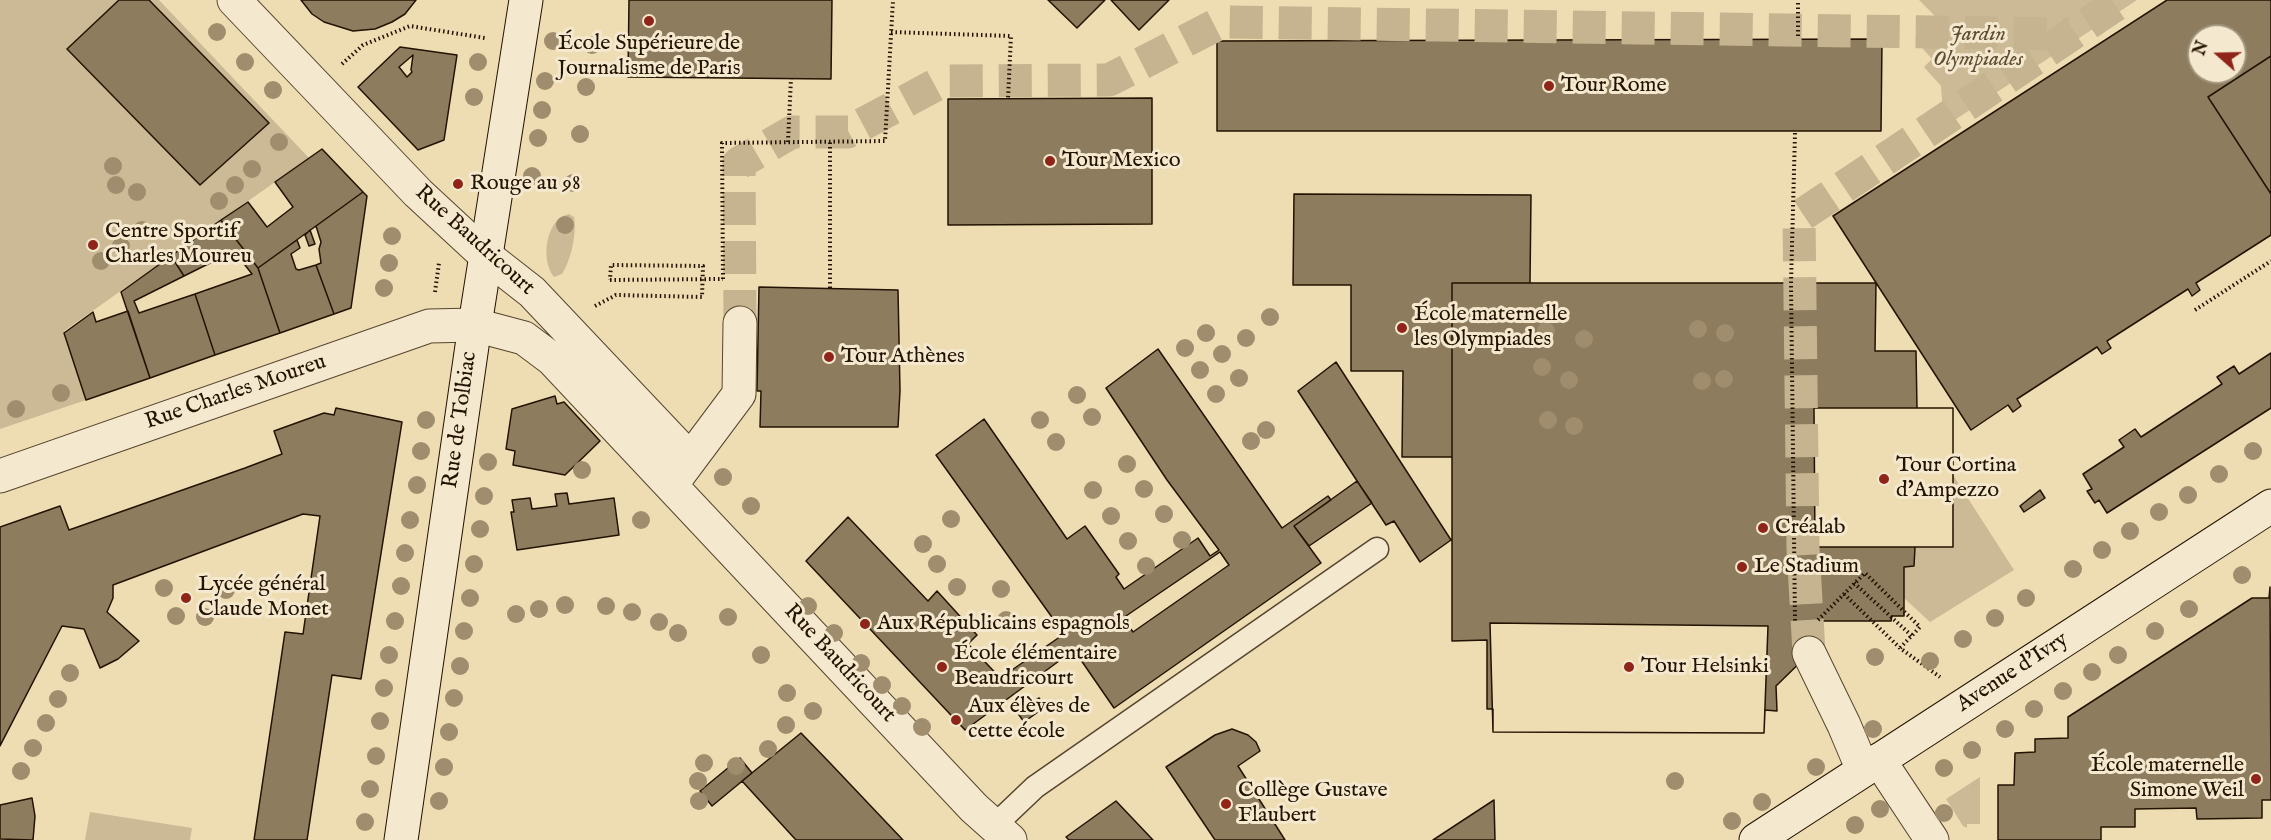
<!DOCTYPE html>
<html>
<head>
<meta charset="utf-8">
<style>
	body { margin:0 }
	#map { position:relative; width:2271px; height:840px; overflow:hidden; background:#eedcb3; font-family:"IM FELL English",serif }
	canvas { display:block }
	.north { position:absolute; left:2187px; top:24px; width:60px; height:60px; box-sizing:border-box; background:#f4e8ce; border:2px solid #a0937c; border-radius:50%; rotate:290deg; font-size:16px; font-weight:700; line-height:24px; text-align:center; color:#231301 }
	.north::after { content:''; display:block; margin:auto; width:21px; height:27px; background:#8f2418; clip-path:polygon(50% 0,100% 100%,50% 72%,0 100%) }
</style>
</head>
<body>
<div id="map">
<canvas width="2271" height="840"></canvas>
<div class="north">N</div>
</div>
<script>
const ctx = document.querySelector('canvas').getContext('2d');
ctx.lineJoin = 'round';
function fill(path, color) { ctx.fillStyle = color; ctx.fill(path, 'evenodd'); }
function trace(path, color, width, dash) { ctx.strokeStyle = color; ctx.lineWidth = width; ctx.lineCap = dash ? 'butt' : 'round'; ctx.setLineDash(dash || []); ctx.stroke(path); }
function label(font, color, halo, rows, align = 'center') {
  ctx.font = font + ' "IM FELL English",serif'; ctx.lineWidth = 6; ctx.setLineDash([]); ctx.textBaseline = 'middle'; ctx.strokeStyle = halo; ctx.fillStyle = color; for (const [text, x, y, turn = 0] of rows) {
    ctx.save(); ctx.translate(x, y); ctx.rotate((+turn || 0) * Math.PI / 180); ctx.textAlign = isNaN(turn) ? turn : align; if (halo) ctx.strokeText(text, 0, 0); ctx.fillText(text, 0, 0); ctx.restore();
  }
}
const green = new Path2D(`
	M0 0H159L309 158 64 331 86 400 0 429Z
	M1919 0H2137L1944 127 1941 86 1924 67 1932 59 1915 40 1935 16Z
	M569 214 574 217C577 233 571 260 562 274L554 277C540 260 546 218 569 214Z
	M1953 475 2014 570 1930 622 1904 598V567L1914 566 1915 547H1952Z
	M1980 777V824H1967V828L1963 826 1946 799Z
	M90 812 192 828 190 840H85Z`);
const building = new Path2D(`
	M119 0H149L269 123 200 185 67 49Z
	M301 0H416L405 14 392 22 375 29 353 31 324 22 312 14Z
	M629 0H832L831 79 628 77Z
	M1048 0H1105L1077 28Z
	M1111 0H1169L1139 30Z
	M2167 0H2271V56L2208 97 2271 194V235L2196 283 2200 290 2192 296 2188 289 2107 341 2111 348 2102 354 2097 347 2017 399 2021 406 2013 412 2008 405 1971 430 1833 216ZM2199 36H2235V72H2199Z
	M1882 39 1881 131H1217V41Z
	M400 47 457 55 444 140 418 150 358 87ZM413 55 411 70 412 72 407 77 399 67Z
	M2271 56V194L2208 97Z
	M1152 98V224L948 225V99Z
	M322 149 363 192 258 268 221 220 248 202 267 227 293 207 275 182Z
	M363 192 367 196 351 308 334 314 316 265 321 263 319 249 321 242 316 226Z
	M1294 194 1531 195 1530 283H1452V457H1402L1403 371H1351V285H1293Z
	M221 220 258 268 280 333 215 355 195 294 252 274 234 251 184 276 171 256Z
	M310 230 315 244 309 246 305 235Z
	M297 240 300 248 291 254 296 269 299 270 316 265 334 314 280 333 258 268Z
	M171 256 184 276 134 301 139 313 195 294 215 355 150 378 121 292Z
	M1452 283H1876L1875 351H1916L1917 408H1953V547H1915L1914 566 1904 567V616H1892L1891 621H1820L1819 644 1776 686 1777 711 1765 710 1764 733 1493 732V709H1487V640L1452 641Z
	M759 287 898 290 900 391 898 427H760L761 391H757Z
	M128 311 150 378 86 400 64 333 93 312 96 322Z
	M1158 349 1282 528 1328 496 1331 500 1294 526 1321 563 1114 708 1074 650 965 730 806 561 848 517 928 601 937 591 977 635 968 644 1006 684 1015 679 1009 672 1064 634 936 455 984 419 1067 539 1085 526 1119 574 1116 577 1124 589 1198 538 1210 556 1219 550 1167 480 1106 388ZM1220 552 1229 565 1133 632 1123 618Z
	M2271 353V408L2107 513 2099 500 2095 503 2087 491 2092 489 2083 474 2124 447 2119 440 2135 429 2141 437 2222 384 2217 377 2234 366 2239 374Z
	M1336 362 1451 540 1420 562 1394 521 1386 525 1298 391Z
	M555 396 557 404 564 402 600 441 565 475 513 465 515 451 506 449 512 409Z
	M336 408 402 422 361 679 332 675 307 840H254L285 632 303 634 320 516 303 514 113 585V598L107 612 139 641 118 659 100 668 84 629 62 626 0 746V527L60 506 69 530 245 468 282 454 274 431 324 413 334 415Z
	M1814 408H1953V547H1815Z
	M1357 481 1372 503 1309 546 1294 526Z
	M2040 490 2045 498 2024 512 2020 506Z
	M567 493 569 504 614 498 619 535 517 550 511 512H514L512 500 530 498 532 509 557 506 555 494Z
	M2270 587 2271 800H2262V818L2197 819 2196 808 2135 809V827H2101V840H1998V785H2014L2015 753 2035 752V739L2068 738V717L2252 598H2269Z
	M1490 623 1768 626 1764 733 1493 732Z
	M1039 698 1045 707 1024 722 1017 712Z
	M1232 729 1248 735 1256 742 1260 751 1238 766 1285 840H1215L1166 767 1215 735Z
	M801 733 830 763 903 840H796L742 781Z
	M740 758 752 773 712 806 700 791Z
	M32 798 35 816 33 840 0 839V805Z
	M1494 800 1495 840H1433Z
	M1116 801 1153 840H1069L1066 837Z`);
const minorTunnel = new Path2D(`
	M740 323 739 163 792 132H848L943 81 1109 80 1222 22 2069 34
	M1809 653 1803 548 1799 217 2123 0`);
const path = new Path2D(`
	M891 32 1011 36 1008 99
	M1798 36V0
	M342 64 363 45 410 26 485 38
	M1795 133 1791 284 1795 621
	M788 142 791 78
	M723 279 722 143 885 141 893 0
	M830 288V142
	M435 292 439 263
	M595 306 616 295 702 297 703 266 611 265 610 280
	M2195 310 2271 261
	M1854 583 1912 636
	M1844 594 1900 648 1940 677
	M1818 620 1865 573 1920 627 1900 648`);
const service = new Path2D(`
	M994 826 1035 787 1377 549`);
const pedestrian = new Path2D(`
	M1879 760 1932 840`);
const minor = new Path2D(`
	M234 0 418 193 486 256 532 292 690 459
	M0 476 429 326 475 325 524 338 552 359 974 808 1010 840
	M677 477 739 394 740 323
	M1809 653 1844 725 1863 770`);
const secondary = new Path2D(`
	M401 840 475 325 526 0
	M1756 840 2271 506`);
const pathBridge = new Path2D(`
	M610 280 723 279`);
const trees = [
	[217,32],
	[553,41],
	[592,45],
	[245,62],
	[478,62],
	[545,81],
	[586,87],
	[273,90],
	[474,97],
	[542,110],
	[580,134],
	[538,138],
	[279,142],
	[113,166],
	[252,169],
	[532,176],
	[573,183],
	[116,185],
	[235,185],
	[137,192],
	[219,201],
	[565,225],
	[142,230],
	[392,236],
	[121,246],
	[101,261],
	[389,263],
	[384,288],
	[1270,317],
	[1698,329],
	[1546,331],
	[1206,333],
	[1725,333],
	[1246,338],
	[1584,339],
	[1185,348],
	[1222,354],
	[1542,367],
	[1200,370],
	[1239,378],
	[1724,379],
	[1569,380],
	[1702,381],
	[61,393],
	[1216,394],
	[1077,395],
	[16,409],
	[1092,417],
	[426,420],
	[1040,420],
	[1548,420],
	[1574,426],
	[1266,430],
	[1251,441],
	[1056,442],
	[421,451],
	[2253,451],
	[488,462],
	[1127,464],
	[582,470],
	[2219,474],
	[723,477],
	[417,485],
	[1144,489],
	[1093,490],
	[2188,495],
	[484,496],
	[751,506],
	[2159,512],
	[1164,514],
	[1111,516],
	[951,519],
	[410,520],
	[641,520],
	[480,529],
	[2130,531],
	[1182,540],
	[1128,541],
	[923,544],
	[2102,550],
	[405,553],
	[474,564],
	[937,564],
	[1146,566],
	[2073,569],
	[2242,575],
	[401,586],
	[957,587],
	[164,588],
	[1001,589],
	[226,590],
	[470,598],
	[2026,598],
	[565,605],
	[606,606],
	[808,606],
	[539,609],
	[2189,609],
	[632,612],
	[516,614],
	[176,616],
	[205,617],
	[728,617],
	[1995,618],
	[1006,620],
	[395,621],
	[659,622],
	[464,631],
	[2155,631],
	[678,633],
	[834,633],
	[1963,639],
	[389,655],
	[761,655],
	[2118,655],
	[1875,657],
	[1930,661],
	[861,663],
	[460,666],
	[2092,672],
	[70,673],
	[882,685],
	[384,688],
	[2063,691],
	[787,693],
	[454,698],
	[58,699],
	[902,706],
	[2034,709],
	[813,711],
	[380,721],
	[46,723],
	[786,725],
	[922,727],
	[1873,729],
	[2005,729],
	[449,732],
	[33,748],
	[768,749],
	[1972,750],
	[376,756],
	[704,763],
	[736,766],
	[444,767],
	[1816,767],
	[1944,768],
	[21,771],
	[698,781],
	[1675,781],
	[370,789],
	[439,801],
	[699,801],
	[1762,802],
	[1880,809],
	[1944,813],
	[1732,821],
	[365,822],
	[1855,825]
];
const markers = [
	[649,21,6,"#8f2418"],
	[1549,86,6,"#8f2418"],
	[1050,161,6,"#8f2418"],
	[458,184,6,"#8f2418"],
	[93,245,6,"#8f2418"],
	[1402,328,6,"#8f2418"],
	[829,357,6,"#8f2418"],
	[1884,479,6,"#8f2418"],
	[1763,528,6,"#8f2418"],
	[1742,567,6,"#8f2418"],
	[186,598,6,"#8f2418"],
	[865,624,6,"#8f2418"],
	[942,667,6,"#8f2418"],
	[1629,667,6,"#8f2418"],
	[956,720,6,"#8f2418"],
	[2256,779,6,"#8f2418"],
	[1226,804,6,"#8f2418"]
];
const parkNames = [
	["Jardin",1978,35],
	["Olympiades",1978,60]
];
const poiNames = [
	["École Supérieure de",649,44,"center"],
	["Journalisme de Paris",649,69,"center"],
	["Tour Rome",1561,86],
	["Tour Mexico",1062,161],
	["Rouge au 98",470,184],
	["Centre Sportif",105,232],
	["Charles Moureu",105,257],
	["École maternelle",1414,315],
	["les Olympiades",1414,340],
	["Tour Athènes",841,357],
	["Tour Cortina",1896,466],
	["d'Ampezzo",1896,491],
	["Créalab",1775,528],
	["Le Stadium",1754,567],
	["Lycée général",198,585],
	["Claude Monet",198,610],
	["Aux Républicains espagnols",877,624],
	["École élémentaire",954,654],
	["Beaudricourt",954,679],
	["Tour Helsinki",1641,667],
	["Aux élèves de",968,707],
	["cette école",968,732],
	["École maternelle",2244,766,"right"],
	["Simone Weil",2244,791,"right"],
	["Collège Gustave",1238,791],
	["Flaubert",1238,816]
];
const streetNames = [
	["Rue Baudricourt",474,241,42],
	["Rue Charles Moureu",236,393,-19],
	["Rue de Tolbiac",461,420,-82],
	["Rue Baudricourt",839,664,47],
	["Avenue d'Ivry",2013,673,-33]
];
fill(green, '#cbba95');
fill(building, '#8d7c5e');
trace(building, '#231301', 1.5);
trace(minorTunnel, '#c5b48f', 33, [33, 16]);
trace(service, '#56452e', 25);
trace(pedestrian, '#56452e', 35);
trace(minor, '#56452e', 35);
trace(secondary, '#231301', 35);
trace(path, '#231301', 4, [1.5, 3]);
trace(service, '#f4e8ce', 22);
trace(pedestrian, '#f4e8ce', 33);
trace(minor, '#f4e8ce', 33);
trace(secondary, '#f4e8ce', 33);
trace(pathBridge, '#231301', 4, [1.5, 3]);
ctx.fillStyle = '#9f8d6e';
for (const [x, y] of trees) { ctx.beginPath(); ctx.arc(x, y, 9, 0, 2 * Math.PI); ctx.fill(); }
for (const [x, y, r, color] of markers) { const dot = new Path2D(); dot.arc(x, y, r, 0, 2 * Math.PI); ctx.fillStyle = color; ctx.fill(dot); trace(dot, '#f4e8ce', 2); }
label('italic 22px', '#5e4d35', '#f4e8ce', parkNames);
label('22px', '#231301', '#f4e8ce', poiNames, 'left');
label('22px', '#231301', '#f4e8ce', streetNames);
</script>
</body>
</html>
